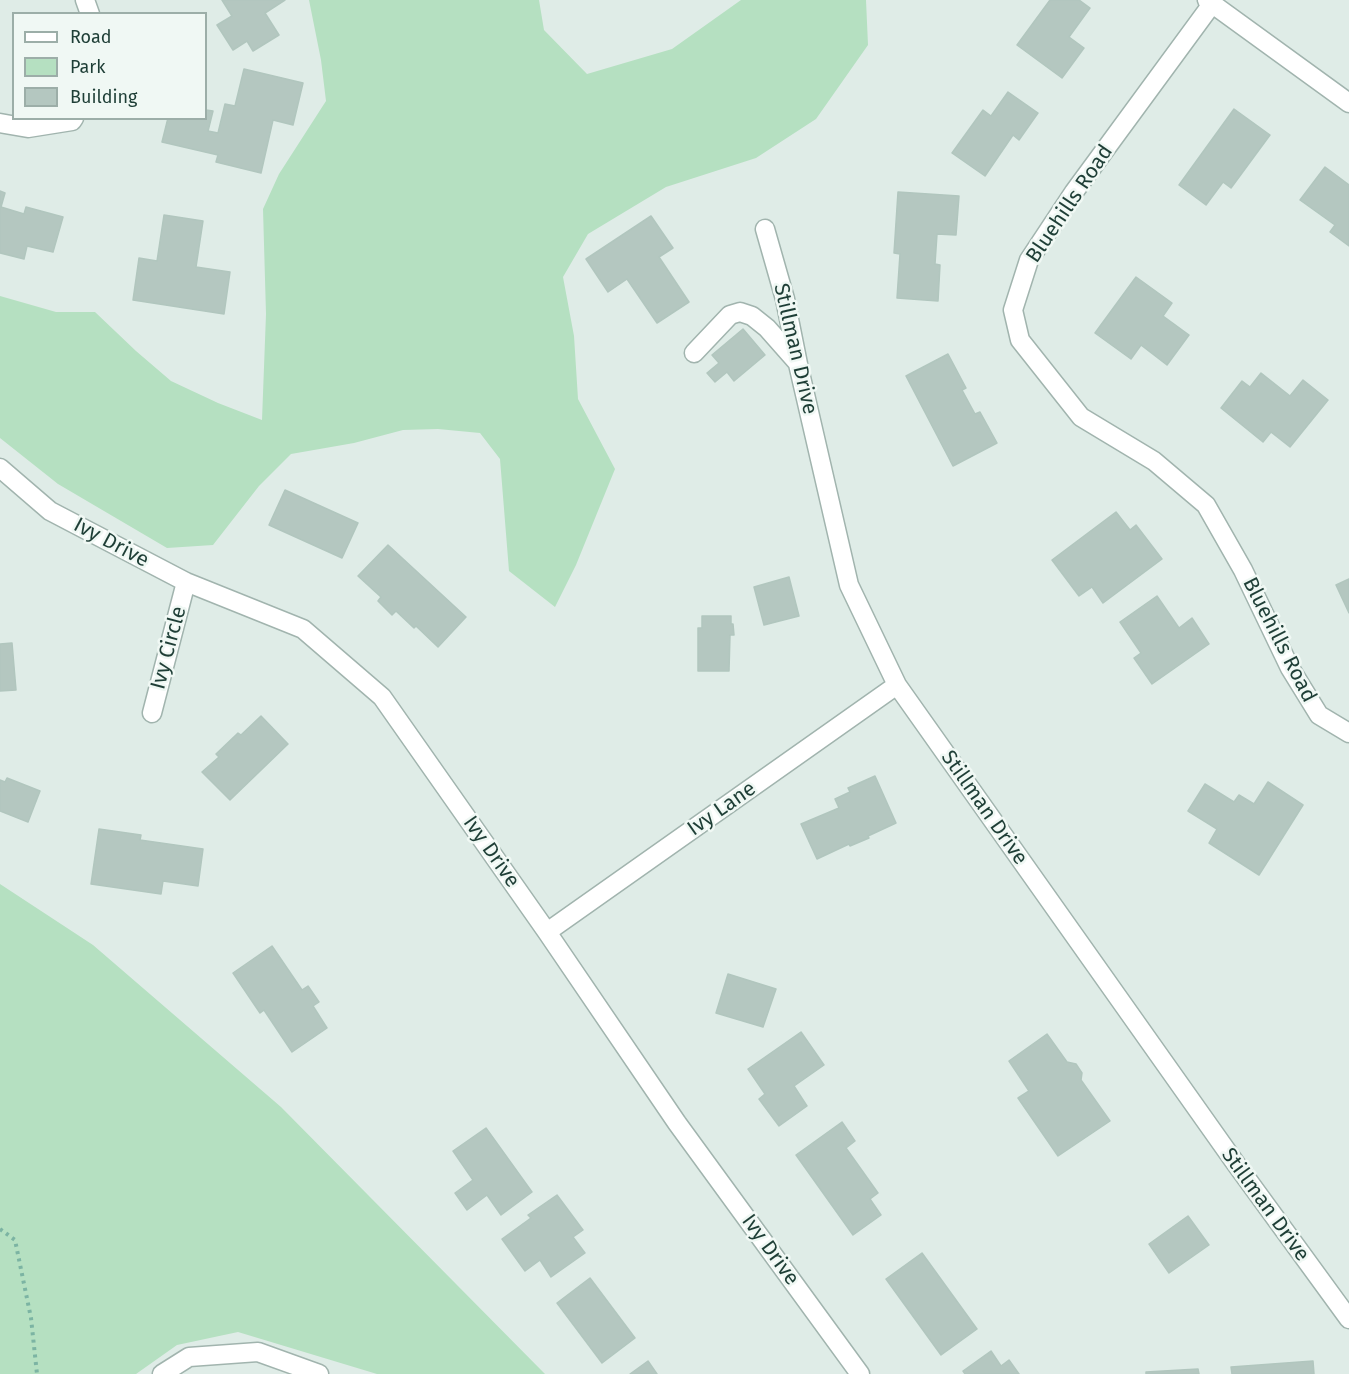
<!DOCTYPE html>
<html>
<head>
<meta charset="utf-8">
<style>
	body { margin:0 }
	#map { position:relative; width:1349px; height:1374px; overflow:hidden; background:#dfece7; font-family:"Fira Sans",sans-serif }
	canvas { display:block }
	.legend { position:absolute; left:12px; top:12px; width:195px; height:108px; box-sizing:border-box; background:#f0f8f4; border:2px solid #9caea8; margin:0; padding:8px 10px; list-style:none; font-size:18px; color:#1e3e36 }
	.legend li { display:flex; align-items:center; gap:12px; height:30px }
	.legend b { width:30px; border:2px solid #9caea8 }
</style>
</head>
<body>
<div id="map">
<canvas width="1349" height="1374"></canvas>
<ul class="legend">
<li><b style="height:8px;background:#fff"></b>Road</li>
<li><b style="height:16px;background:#b5e0c1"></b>Park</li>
<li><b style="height:16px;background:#b4c7c0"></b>Building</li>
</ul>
</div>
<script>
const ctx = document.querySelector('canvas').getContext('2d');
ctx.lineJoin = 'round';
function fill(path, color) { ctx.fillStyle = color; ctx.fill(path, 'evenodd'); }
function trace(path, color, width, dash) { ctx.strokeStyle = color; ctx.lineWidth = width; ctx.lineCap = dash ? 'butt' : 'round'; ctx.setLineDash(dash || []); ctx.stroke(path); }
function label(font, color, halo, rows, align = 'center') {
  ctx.font = font + ' "Fira Sans",sans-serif'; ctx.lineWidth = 5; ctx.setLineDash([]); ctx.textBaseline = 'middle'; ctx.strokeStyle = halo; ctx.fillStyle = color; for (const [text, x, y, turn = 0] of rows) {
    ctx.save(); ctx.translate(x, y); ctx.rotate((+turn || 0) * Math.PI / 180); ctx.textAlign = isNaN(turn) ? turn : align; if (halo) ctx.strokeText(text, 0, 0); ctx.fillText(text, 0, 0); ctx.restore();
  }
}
const green = new Path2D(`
	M309 0H539L544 30 587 74 672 49 741 0H866L868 45 816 119 756 158 666 187 588 234 563 277 574 336 578 399 615 469 576 565 555 607 509 571 500 459 480 433 438 429 403 430 354 443 291 454 259 486 213 545 167 548 58 484 0 438V296L56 312H95L136 351 171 381 218 403 262 420 266 314 263 209 279 174 326 101 321 60Z
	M0 884 93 945 281 1107 545 1374H377L238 1332 177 1345 136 1374H0Z`);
const building = new Path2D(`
	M222 0H285L265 13 279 35 253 51 247 41 233 50 217 25 232 16Z
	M1050 0H1079L1090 8 1069 37 1084 48 1062 78 1017 45Z
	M244 69 303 83 293 125 273 120 261 173 216 162 218 155 162 142 168 118H206V110L213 111 208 131 218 133 225 104 235 106Z
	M1008 92 1038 113 1019 140 1013 135 985 176 952 153 983 110 991 116Z
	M1234 109 1270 135 1231 188 1223 182 1206 205 1179 185Z
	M1325 167 1349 185V246L1330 232 1335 225 1300 200Z
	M0 191 5 193 1 207 24 214 26 207 63 217 53 252 27 246 24 259 0 253Z
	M898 192 959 196 956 235 937 234 935 264 940 265 938 301 897 298 900 254 894 253Z
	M164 215 203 221 196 267 230 272 224 314 133 300 139 258 157 261Z
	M651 216 673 248 659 257 689 302 657 323 627 279 608 292 586 259Z
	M1136 277 1172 303 1163 316 1189 335 1167 365 1141 345 1131 359 1095 333Z
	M743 329 765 355 734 381 727 372 715 382 707 373 719 363 712 355Z
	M948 354 966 388 962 390 975 414 980 412 997 443 953 466 906 376Z
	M1261 373 1290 396 1303 380 1328 400 1290 447 1271 432 1263 442 1221 408 1242 381 1250 387Z
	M285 490 358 523 342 558 269 525Z
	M1116 512 1130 530 1136 525 1162 559 1103 603 1092 587 1079 596 1052 560Z
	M388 545 466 617 438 647 416 626 414 628 396 611 392 615 378 601 381 597 358 576Z
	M789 577 799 616 764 625 754 587Z
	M1349 579V613L1336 585Z
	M1157 596 1179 628 1192 618 1209 644 1152 684 1134 658 1141 653 1120 622Z
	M702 616H731V624H733L734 635H730L729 671H698V628H702Z
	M12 643 16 690 0 691V644Z
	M261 716 288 744 230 800 202 772 219 757 216 754 238 733 241 735Z
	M875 776 896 823 868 836 869 838 850 846 849 844 817 859 801 824 839 808 835 799 850 792 848 788Z
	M7 778 40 791 28 822 0 811V780L5 782Z
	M1268 782 1303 805 1259 875 1209 843 1217 829 1188 811 1205 784 1234 802 1239 795 1254 804Z
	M99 829 141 835 140 840 203 849 198 886 163 881 161 894 91 884Z
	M272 946 302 990 308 986 319 1002 313 1006 327 1028 292 1052 264 1010 260 1013 233 973Z
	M728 974 776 989 763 1027 716 1013Z
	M801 1032 824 1065 794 1086 807 1106 779 1126 759 1099 765 1094 748 1069Z
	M1047 1034 1067 1062 1076 1064 1082 1073 1081 1080 1110 1121 1058 1156 1018 1098 1029 1091 1009 1061Z
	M842 1122 855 1141 846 1148 878 1193 870 1199 881 1215 853 1235 796 1155Z
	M486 1128 532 1192 501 1215 487 1195 467 1210 455 1193 473 1180 453 1151Z
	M557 1195 583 1230 573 1237 585 1253 551 1277 540 1260 525 1271 502 1239 531 1218 528 1215Z
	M1188 1216 1209 1245 1169 1273 1149 1244Z
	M922 1253 977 1329 941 1355 886 1279Z
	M590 1278 635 1338 602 1363 557 1303Z
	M991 1351 1001 1366 1009 1360 1019 1374H965L963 1371Z
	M648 1361 657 1374H630Z
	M1313 1361 1314 1374H1232L1231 1367Z
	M1198 1369 1199 1374H1146V1372Z`);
const path = new Path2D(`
	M0 1229 15 1240 31 1318 37 1374`);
const minor = new Path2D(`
	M85 0 90 14
	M1207 0 1349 103
	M1212 4 1074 192 1029 260 1013 310 1020 340 1081 417 1154 461 1206 505 1243 570 1290 668 1319 715 1349 733
	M0 123 28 128 72 121 74 118
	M765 229 785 299 798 364 849 585 897 685 1236 1164 1349 1319
	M694 353 730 315 740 312 752 316 767 328 797 362
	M0 468 50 511 186 582 303 629 382 697 547 932 677 1123 860 1374
	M152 713 186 582
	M547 932 897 685
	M162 1374 189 1357 258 1352 319 1374`);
const streetNames = [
	["Bluehills Road",1070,204,-56],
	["Stillman Drive",795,349,77],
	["Ivy Drive",111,543,28],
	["Bluehills Road",1279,640,63],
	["Ivy Circle",169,648,-75],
	["Stillman Drive",984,808,55],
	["Ivy Lane",722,809,-35],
	["Ivy Drive",491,852,55],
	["Stillman Drive",1265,1205,54],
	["Ivy Drive",770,1250,54]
];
fill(green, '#b5e0c1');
fill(building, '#b4c7c0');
trace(building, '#b1c6be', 1.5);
trace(minor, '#a1b4ae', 21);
trace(path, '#7cb4a3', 4, [3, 4.5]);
trace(minor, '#fff', 18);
label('21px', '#1e3e36', '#f0f8f4', streetNames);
</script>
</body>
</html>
